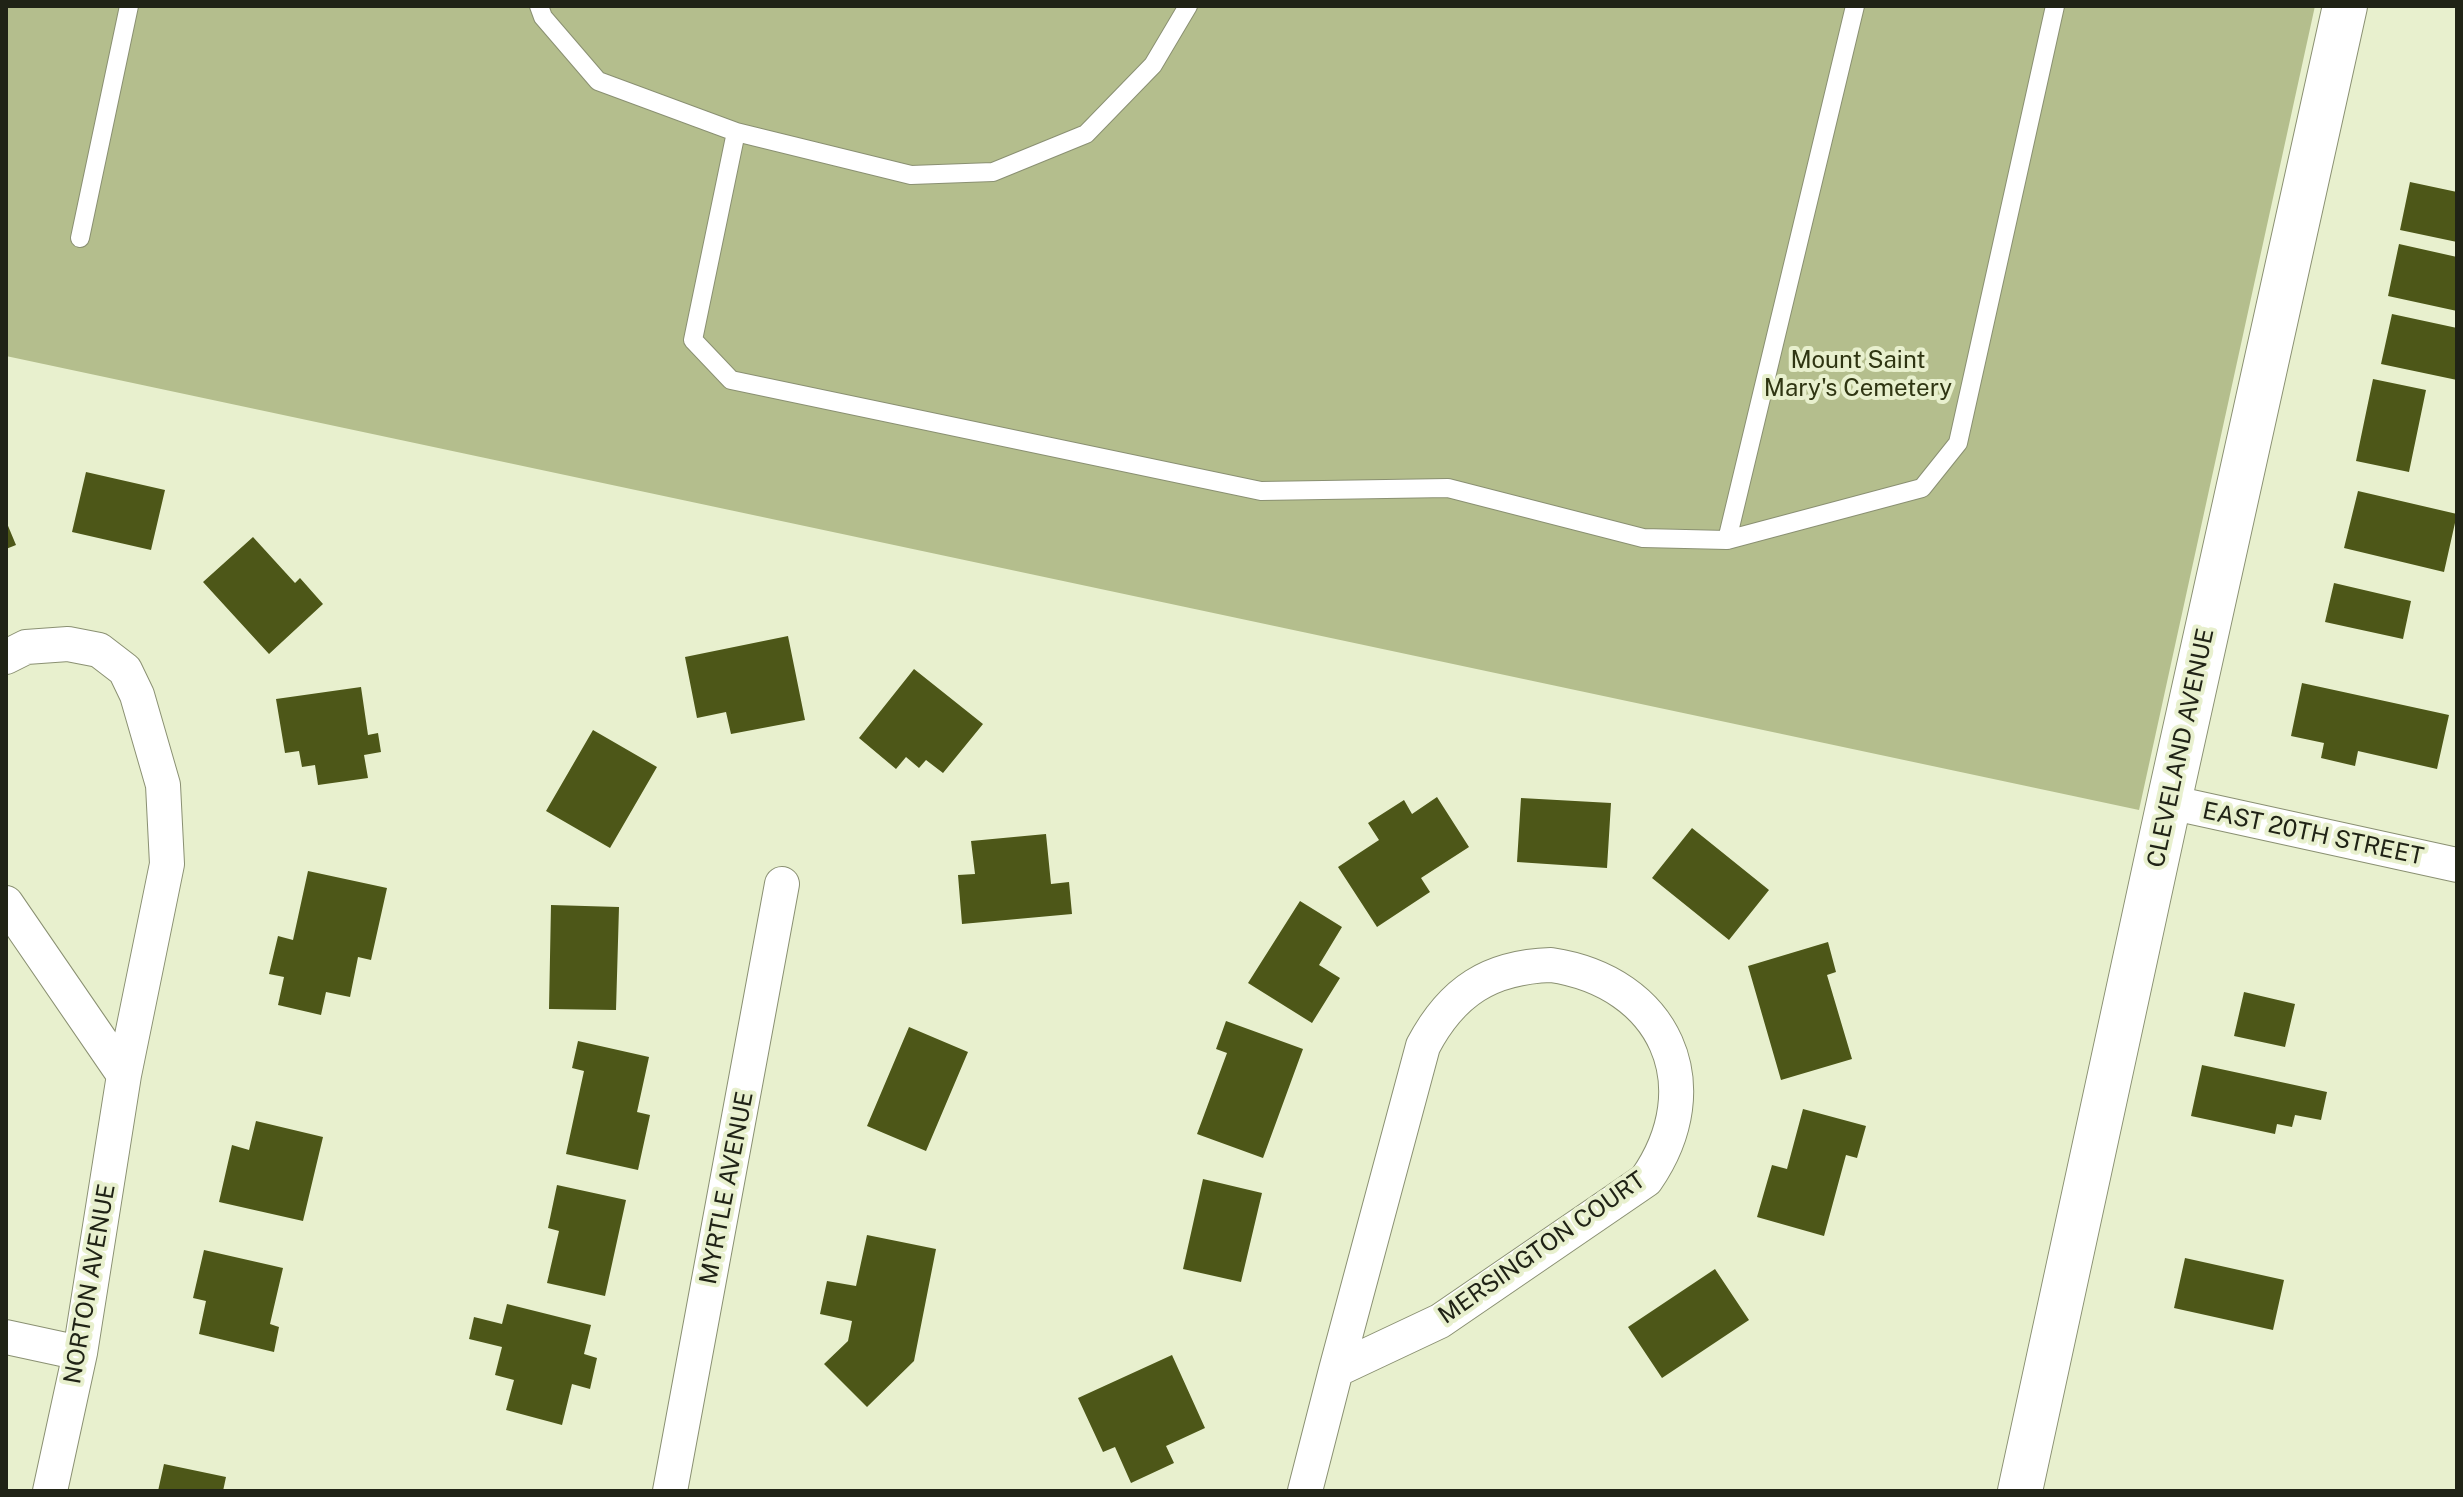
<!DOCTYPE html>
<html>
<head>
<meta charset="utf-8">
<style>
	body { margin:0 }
	#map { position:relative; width:2463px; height:1497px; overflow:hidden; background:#e8f0ce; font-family:"Public Sans",sans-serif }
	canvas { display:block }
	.frame { position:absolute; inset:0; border:8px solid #202316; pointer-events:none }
</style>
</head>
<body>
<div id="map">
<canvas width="2463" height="1497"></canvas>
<div class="frame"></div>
</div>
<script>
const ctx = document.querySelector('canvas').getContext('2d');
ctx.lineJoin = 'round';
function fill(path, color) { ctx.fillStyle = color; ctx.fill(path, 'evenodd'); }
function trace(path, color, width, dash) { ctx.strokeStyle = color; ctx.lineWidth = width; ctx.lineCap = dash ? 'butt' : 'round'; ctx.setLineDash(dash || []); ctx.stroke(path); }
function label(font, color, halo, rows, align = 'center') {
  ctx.font = font + ' "Public Sans",sans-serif'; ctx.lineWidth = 8; ctx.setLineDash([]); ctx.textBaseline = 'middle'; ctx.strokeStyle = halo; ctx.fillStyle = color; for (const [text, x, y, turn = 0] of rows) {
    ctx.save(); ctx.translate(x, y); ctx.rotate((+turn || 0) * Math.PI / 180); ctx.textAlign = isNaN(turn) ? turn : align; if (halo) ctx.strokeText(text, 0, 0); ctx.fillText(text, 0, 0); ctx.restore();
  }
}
const green = new Path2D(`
	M6 6H2315L2139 810 6 356Z`);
const building = new Path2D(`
	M2410 182 2457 192V242L2400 230Z
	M2399 244 2457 257V311L2388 296Z
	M2392 314 2457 328V380L2381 364Z
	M2373 379 2426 390 2409 472 2356 461Z
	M86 472 165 490 151 550 72 532Z
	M2358 491 2457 514 2444 572 2344 548Z
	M6 521 16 545 6 549Z
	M253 537 295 583 300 578 323 604 269 654 203 582Z
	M2334 583 2411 601 2403 639 2325 622Z
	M788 636 805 720 731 734 726 712 697 718 685 657Z
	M914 669 983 724 943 773 926 760 919 768 906 757 896 769 859 738Z
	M2302 683 2449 715 2437 769 2358 751 2355 766 2321 758 2324 743 2291 736Z
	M361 687 368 735 378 733 381 752 364 755 368 778 318 785 315 765 302 767 299 751 285 753 276 699Z
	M593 730 657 767 610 848 546 811Z
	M1437 797 1469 847 1421 878 1430 892 1377 927 1338 867 1379 840 1368 823 1404 800 1412 814Z
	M1521 798 1611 803 1607 868 1517 862Z
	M1692 828 1769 890 1729 940 1652 878Z
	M1046 834 1051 884 1069 882 1072 914 962 924 958 875 975 874 971 841Z
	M308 871 387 888 371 960 358 957 350 997 326 992 321 1015 278 1005 284 977 269 974 278 936 293 940Z
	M1300 901 1342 927 1319 965 1340 978 1312 1023 1248 983Z
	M551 905 619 907 616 1010 549 1009Z
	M1828 942 1836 972 1827 975 1852 1059 1781 1080 1748 966Z
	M2244 992 2295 1004 2285 1047 2234 1036Z
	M1226 1021 1303 1049 1263 1158 1197 1134 1227 1053 1216 1049Z
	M909 1027 968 1052 926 1151 867 1126Z
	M578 1041 649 1057 637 1112 650 1115 638 1170 566 1154 584 1071 572 1068Z
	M2202 1065 2327 1092 2321 1120 2295 1115 2292 1127 2277 1124 2275 1134 2191 1116Z
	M1803 1109 1866 1126 1857 1158 1846 1155 1824 1236 1757 1217 1772 1165 1787 1169Z
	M256 1121 323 1137 303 1221 219 1202 232 1145 249 1150Z
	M1203 1179 1262 1193 1241 1282 1183 1269Z
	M557 1185 626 1200 605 1296 547 1283 559 1231 548 1228Z
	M867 1235 936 1249 914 1361 867 1407 824 1364 848 1341 852 1321 820 1314 827 1281 856 1286Z
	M204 1250 283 1268 270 1324 279 1327 274 1352 199 1334 206 1301 193 1298Z
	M2185 1258 2284 1280 2273 1330 2174 1308Z
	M1715 1269 1749 1320 1662 1378 1628 1327Z
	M507 1304 591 1325 584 1354 597 1358 590 1389 572 1384 562 1425 506 1410 514 1380 495 1375 502 1347 469 1339 474 1317 502 1324Z
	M1172 1355 1205 1428 1166 1446 1174 1463 1131 1483 1115 1447 1103 1452 1078 1398Z
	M164 1464 226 1477 223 1491H158Z`);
const service = new Path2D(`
	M539 6 543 17 598 81 736 132
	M1188 6 1153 65 1086 134 993 172 911 175 736 132 693 340 731 380 1261 491 1448 488 1643 538 1727 540 1855 6
	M80 238 129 6
	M1727 540 1922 488 1958 443 2055 6`);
const minor = new Path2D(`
	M6 657 26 647 68 644 99 650 125 670 137 695 163 785 167 864 124 1075 6 903
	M2169 802 2457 865
	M1551 965C1665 982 1712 1085 1646 1180L1440 1321 1336 1370 1423 1046C1452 991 1490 967 1551 965Z
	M6 1337 80 1353
	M50 1491 80 1353 124 1075
	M670 1491 782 884
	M1305 1491 1336 1370`);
const secondary = new Path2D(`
	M2020 1491 2169 802 2345 6`);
const parkNames = [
	["Mount Saint",1858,361],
	["Mary's Cemetery",1858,389]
];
const streetNames = [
	["CLEVELAND AVENUE",2181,748,-78],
	["EAST 20TH STREET",2313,834,12],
	["MYRTLE AVENUE",727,1188,-79],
	["MERSINGTON COURT",1542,1248,-35],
	["NORTON AVENUE",90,1284,-80]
];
fill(green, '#b4be8d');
fill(building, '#4d5718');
trace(service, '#8a9072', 20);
trace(minor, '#8a9072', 36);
trace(secondary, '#8a9072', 46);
trace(service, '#fff', 18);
trace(minor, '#fff', 34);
trace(secondary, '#fff', 44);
label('24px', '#2f3512', '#e8f0ce', parkNames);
label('24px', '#202316', '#e8f0ce', streetNames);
</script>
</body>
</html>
